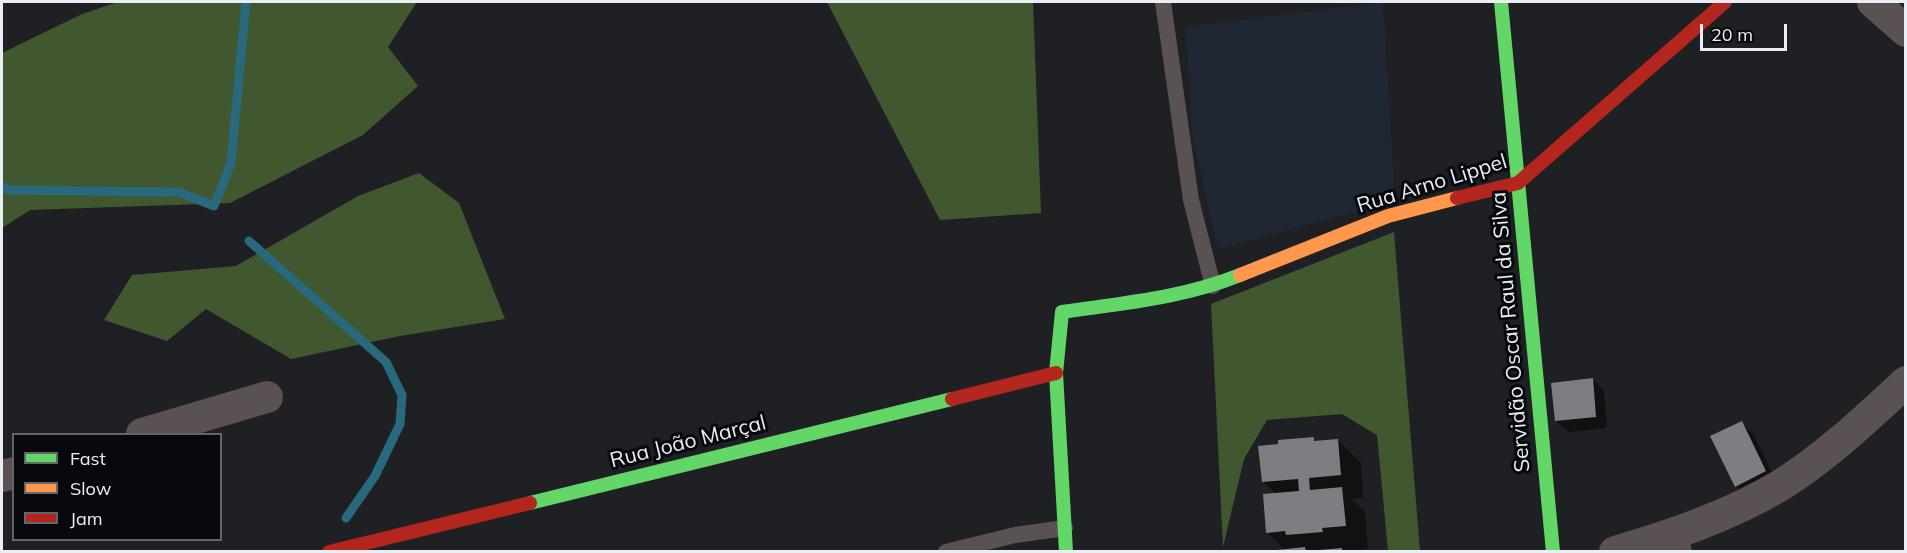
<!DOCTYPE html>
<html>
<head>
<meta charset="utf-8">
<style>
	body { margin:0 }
	#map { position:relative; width:1907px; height:553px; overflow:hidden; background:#1e2024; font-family:Mulish,sans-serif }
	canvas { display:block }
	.frame { position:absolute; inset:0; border:3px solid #eaeef4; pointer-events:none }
	.legend { position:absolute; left:12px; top:433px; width:210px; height:108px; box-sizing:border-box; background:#07090d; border:2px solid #626569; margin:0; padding:8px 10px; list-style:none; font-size:18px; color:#eaeef4 }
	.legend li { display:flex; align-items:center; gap:12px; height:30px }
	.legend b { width:30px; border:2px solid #626569 }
	.scale { position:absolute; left:1700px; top:24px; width:87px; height:27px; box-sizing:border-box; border:3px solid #eaeef4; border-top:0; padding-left:8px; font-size:18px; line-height:21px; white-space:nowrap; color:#eaeef4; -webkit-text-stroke:4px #07090d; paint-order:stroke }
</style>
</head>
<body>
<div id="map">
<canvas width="1907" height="553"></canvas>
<div class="frame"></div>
<ul class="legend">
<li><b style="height:8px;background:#63d668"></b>Fast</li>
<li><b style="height:8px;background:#ff974d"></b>Slow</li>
<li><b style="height:8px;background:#b3261e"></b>Jam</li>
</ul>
<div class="scale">20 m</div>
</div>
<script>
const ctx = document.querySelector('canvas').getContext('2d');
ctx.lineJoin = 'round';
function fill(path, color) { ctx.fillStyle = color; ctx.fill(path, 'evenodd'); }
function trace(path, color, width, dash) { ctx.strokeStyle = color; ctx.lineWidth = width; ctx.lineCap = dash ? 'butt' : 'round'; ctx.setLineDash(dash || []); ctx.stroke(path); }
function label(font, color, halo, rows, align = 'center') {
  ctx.font = font + ' Mulish,sans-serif'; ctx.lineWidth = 6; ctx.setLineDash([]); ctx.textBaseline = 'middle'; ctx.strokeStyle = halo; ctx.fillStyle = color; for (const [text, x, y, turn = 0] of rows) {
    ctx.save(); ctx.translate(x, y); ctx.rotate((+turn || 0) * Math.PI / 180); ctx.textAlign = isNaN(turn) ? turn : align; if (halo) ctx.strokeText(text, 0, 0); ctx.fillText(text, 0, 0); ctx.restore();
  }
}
const built = new Path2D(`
	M1383 2 1395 201 1218 249 1192 134 1186 27Z`);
const forest = new Path2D(`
	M118 2H417L388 47 418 86 363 135 230 203 30 210 2 228V53L82 14Z
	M827 2H1033L1041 213 940 220Z
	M419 173 459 203 505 319 400 336 291 359 206 309 167 341 104 320 132 275 236 266 358 196Z
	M1394 232 1420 551H1388L1377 435 1342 414 1267 420 1244 459 1223 547 1211 304Z`);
const shadow = new Path2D(`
	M1593 379 1604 391 1607 428 1568 432 1556 421Z
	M1741 423 1753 434 1777 482 1747 497 1736 486Z
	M1314 439 1317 442 1338 440 1361 463 1363 498 1352 499 1365 512 1368 549 1276 552 1286 551 1267 532 1276 494 1263 481Z`);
const stream = new Path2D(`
	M2 186 7 190 178 192 214 206 231 163 246 2
	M249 241 386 362 402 395 400 424 375 476 346 518`);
const building = new Path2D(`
	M1593 378 1596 417 1555 421 1551 383Z
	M1742 421 1766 471 1735 487 1710 436Z
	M1314 437V441L1338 439 1341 475 1309 478 1310 490 1342 487 1346 526 1322 528 1323 532 1286 535 1285 531 1266 533 1263 494 1299 491 1298 479 1262 482 1258 446 1278 444V440Z
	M1305 547 1306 552H1277V550Z
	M1342 548V552H1319V550Z`);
const lane = new Path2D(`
	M1163 2 1191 200 1213 286
	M1679 534 1684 552
	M946 552 1015 535 1065 528`);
const street = new Path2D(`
	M1873 2 1906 31
	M142 434 267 397
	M2 476 14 473
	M1615 552C1673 535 1729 516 1781 485 1826 457 1867 418 1906 382`);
const fast = new Path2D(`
	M1501 2 1553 552
	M530 503 952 399
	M1066 552 1056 373 1062 312C1123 303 1183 298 1240 275`);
const slow = new Path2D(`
	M1240 275 1388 216 1457 198`);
const jam = new Path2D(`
	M1457 198 1518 183 1725 2
	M952 399 1056 373
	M329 552 530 503`);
const streetNames = [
	["Rua Arno Lippel",1432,184,-17],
	["Servidão Oscar Raul da Silva",1511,332,-95],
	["Rua João Marçal",688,442,-14]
];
fill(built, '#202734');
fill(forest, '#41572f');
fill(shadow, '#0007');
trace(stream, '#28697d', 9);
fill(building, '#7c7e82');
trace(lane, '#5a5252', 16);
trace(street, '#5a5252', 32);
trace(fast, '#63d668', 14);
trace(slow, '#ff974d', 14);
trace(jam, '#b3261e', 14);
label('21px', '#eaeef4', '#07090d', streetNames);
</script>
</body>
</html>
